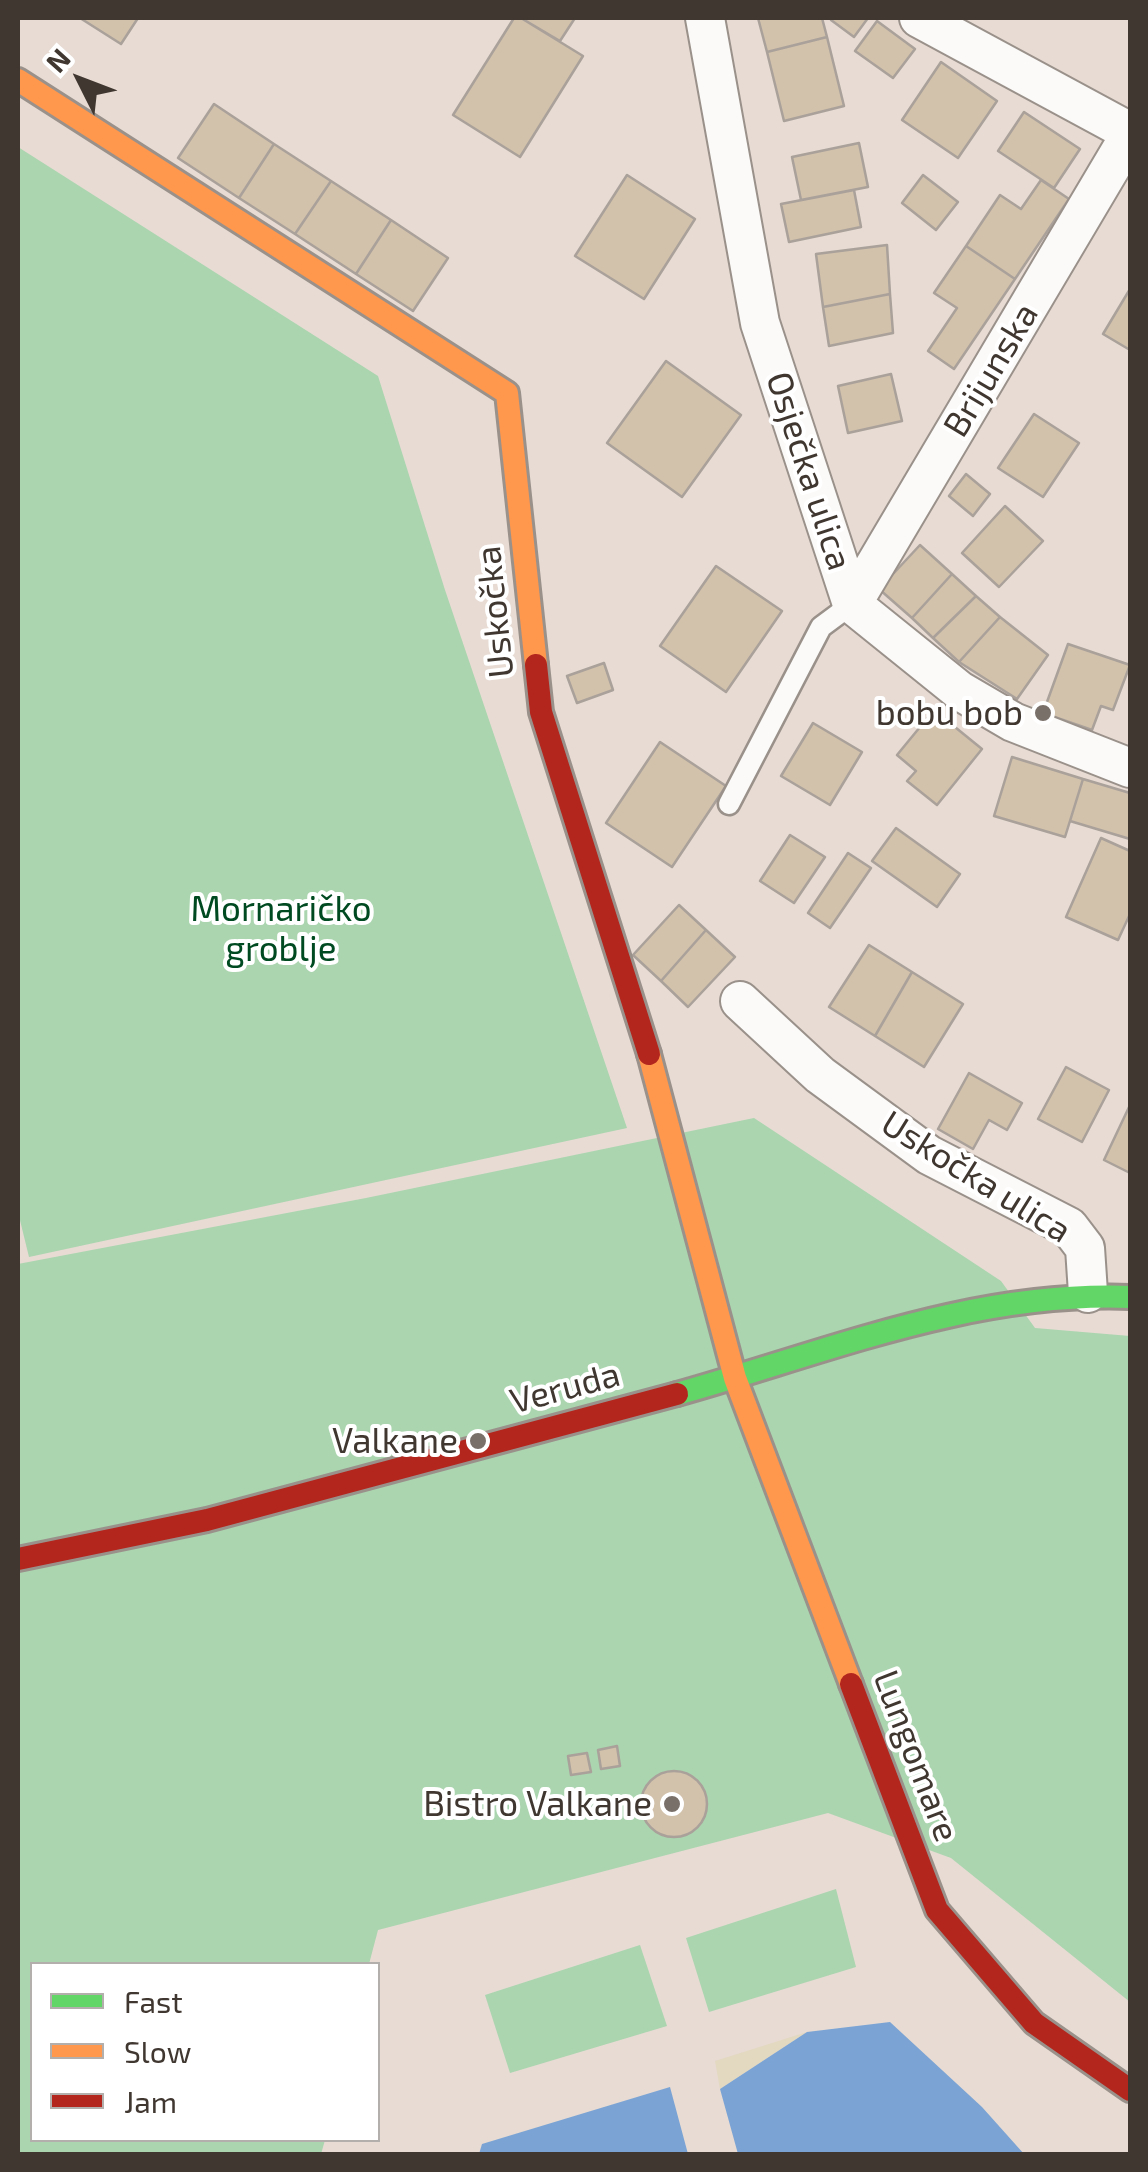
<!DOCTYPE html>
<html>
<head>
<meta charset="utf-8">
<style>
	body { margin:0 }
	#map { position:relative; width:1148px; height:2172px; overflow:hidden; background:#e7dbd3; font-family:"Exo 2",sans-serif }
	canvas { display:block }
	.frame { position:absolute; inset:0; border:20px solid #403731; pointer-events:none }
	.legend { position:absolute; left:30px; top:1962px; width:350px; height:180px; box-sizing:border-box; background:#fff; border:2px solid #b3afad; margin:0; padding:12px 18px; list-style:none; font-size:30px; color:#403731 }
	.legend li { display:flex; align-items:center; gap:20px; height:50px }
	.legend b { width:50px; border:2px solid #b3afad }
	.north { position:absolute; left:30px; top:30px; width:100px; height:100px; -webkit-text-stroke:8px #fff; paint-order:stroke; rotate:312deg; font-size:28px; font-weight:700; line-height:40px; text-align:center; color:#403731 }
	.north::after { content:''; display:block; margin:auto; width:35px; height:45px; background:#403731; clip-path:polygon(50% 0,100% 100%,50% 72%,0 100%) }
</style>
</head>
<body>
<div id="map">
<canvas width="1148" height="2172"></canvas>
<div class="frame"></div>
<ul class="legend">
<li><b style="height:12px;background:#63d668"></b>Fast</li>
<li><b style="height:12px;background:#ff974d"></b>Slow</li>
<li><b style="height:12px;background:#b3261e"></b>Jam</li>
</ul>
<div class="north">N</div>
</div>
<script>
const ctx = document.querySelector('canvas').getContext('2d');
ctx.lineJoin = 'round';
function fill(path, color) { ctx.fillStyle = color; ctx.fill(path, 'evenodd'); }
function trace(path, color, width, dash) { ctx.strokeStyle = color; ctx.lineWidth = width; ctx.lineCap = dash ? 'butt' : 'round'; ctx.setLineDash(dash || []); ctx.stroke(path); }
function label(font, color, halo, rows, align = 'center') {
  ctx.font = font + ' "Exo 2",sans-serif'; ctx.lineWidth = 8; ctx.setLineDash([]); ctx.textBaseline = 'middle'; ctx.strokeStyle = halo; ctx.fillStyle = color; for (const [text, x, y, turn = 0] of rows) {
    ctx.save(); ctx.translate(x, y); ctx.rotate((+turn || 0) * Math.PI / 180); ctx.textAlign = isNaN(turn) ? turn : align; if (halo) ctx.strokeText(text, 0, 0); ctx.fillText(text, 0, 0); ctx.restore();
  }
}
const green = new Path2D(`
	M18 147 378 376 445 590 627 1128 29 1257 18 1212Z
	M754 1118 1001 1281 1035 1328 1130 1336V2002L951 1858 828 1813 378 1930 369 1964H32V2140H325L321 2154H18V1264L366 1198Z
	M836 1889 856 1967 709 2012 686 1938Z
	M640 1945 667 2026 510 2073 485 1995Z`);
const sand = new Path2D(`
	M807 2032 720 2089 715 2061Z`);
const water = new Path2D(`
	M890 2022 982 2107 1024 2154H738L720 2089 807 2032Z
	M670 2087 688 2154H479L482 2144Z`);
const building = new Path2D(`
	M80 18H138L121 44Z
	M514 18H521L583 56 520 157 453 115Z
	M521 18H575L560 41Z
	M758 18H822L827 37 767 52Z
	M832 18H868L854 37 831 20Z
	M877 21 915 49 893 78 855 51Z
	M827 37 844 106 784 121 767 52Z
	M941 62 997 101 958 158 902 120Z
	M214 104 274 144 239 198 178 158Z
	M1024 112 1080 149 1054 188 998 151Z
	M859 143 868 187 801 200 792 157Z
	M274 144 331 181 295 234 239 198Z
	M627 175 695 219 644 299 575 256Z
	M923 175 958 202 936 230 902 203Z
	M1041 180 1069 199 1015 279 966 246 1000 195 1021 209Z
	M331 181 391 220 356 274 295 234Z
	M854 190 861 227 789 242 781 204Z
	M391 220 448 258 413 311 356 274Z
	M887 245 890 294 823 307 816 254Z
	M966 246 1015 279 954 369 928 351 957 308 934 293Z
	M1130 289V350L1103 334Z
	M890 294 893 333 829 346 823 307Z
	M666 361 741 415 682 497 607 443Z
	M891 374 902 421 848 433 838 386Z
	M1034 414 1079 443 1043 497 998 468Z
	M966 474 990 494 973 516 949 496Z
	M1005 506 1043 541 999 587 962 553Z
	M920 545 952 574 912 618 879 589Z
	M716 566 782 611 726 692 660 646Z
	M952 574 976 596 933 638 912 618Z
	M976 596 1000 617 959 662 933 638Z
	M1000 617 1048 655 1017 699 959 662Z
	M1068 644 1130 665 1113 710 1101 706 1092 730 1043 713Z
	M604 663 613 690 577 703 567 676Z
	M934 710 982 749 937 805 907 781 916 771 897 755Z
	M813 723 862 752 830 805 781 776Z
	M660 742 726 786 672 867 606 823Z
	M1012 757 1083 779 1065 837 994 816Z
	M1083 779 1130 793V839L1070 821Z
	M896 828 960 874 937 907 872 861Z
	M790 835 825 857 794 903 760 881Z
	M1101 838 1130 851V914L1118 940 1066 917Z
	M848 853 871 868 830 928 808 913Z
	M679 905 706 930 661 981 633 955Z
	M706 930 735 957 688 1007 661 981Z
	M869 945 912 972 875 1036 829 1007Z
	M912 972 963 1004 924 1067 875 1036Z
	M1066 1067 1109 1090 1082 1142 1038 1119Z
	M969 1073 1022 1103 1007 1130 989 1120 973 1149 938 1129Z
	M1130 1105V1173L1104 1160Z
	M617 1746 620 1766 601 1769 598 1750Z
	M587 1753 591 1772 571 1775 568 1756Z
	M641 1804a33 33 0 1 1 66 0a33 33 0 1 1-66 0Z`);
const lane = new Path2D(`
	M729 804 821 627 852 604`);
const street = new Path2D(`
	M705 18 760 323 852 604 960 691 1013 722 1130 768
	M919 18 1130 132
	M852 604 1130 135
	M740 1001 820 1075 929 1155 1069 1227 1085 1248 1088 1293`);
const fast = new Path2D(`
	M677 1394C827 1352 972 1291 1130 1297`);
const slow = new Path2D(`
	M18 80 507 393 536 665
	M649 1054 735 1378 851 1684`);
const jam = new Path2D(`
	M536 665 541 712 649 1054
	M18 1559 207 1520 677 1394
	M851 1684 937 1910 1034 2023 1130 2090`);
const markers = [
	[1043,713,10,"#7a706a"],
	[478,1441,10,"#7a706a"],
	[672,1804,10,"#7a706a"]
];
const streetNames = [
	["Brijunska",991,370,-59],
	["Osječka ulica",809,471,72],
	["Uskočka",495,612,-96],
	["Uskočka ulica",976,1177,32],
	["Veruda",565,1388,-15],
	["Lungomare",916,1756,69]
];
const poiNames = [
	["bobu bob",1023,713],
	["Valkane",458,1441],
	["Bistro Valkane",652,1804]
];
const parkNames = [
	["Mornaričko",281,909],
	["groblje",281,949]
];
fill(green, '#aad5af');
fill(sand, '#e3d8c0');
fill(water, '#7ba4d4');
fill(building, '#d2c1ab');
trace(building, '#a9a19a', 2.5);
trace(lane, '#9a918b', 25);
trace(street, '#9a918b', 42);
trace(fast, '#9a918b', 28);
trace(slow, '#9a918b', 28);
trace(jam, '#9a918b', 28);
trace(lane, '#fbfaf8', 20);
trace(street, '#fbfaf8', 38);
trace(fast, '#63d668', 22);
trace(slow, '#ff974d', 22);
trace(jam, '#b3261e', 22);
for (const [x, y, r, color] of markers) { const dot = new Path2D(); dot.arc(x, y, r, 0, 2 * Math.PI); ctx.fillStyle = color; ctx.fill(dot); trace(dot, '#fff', 4); }
label('35px', '#403731', '#fff', streetNames);
label('35px', '#403731', '#fff', poiNames, 'right');
label('35px', '#004a21', '#fff', parkNames);
</script>
</body>
</html>
